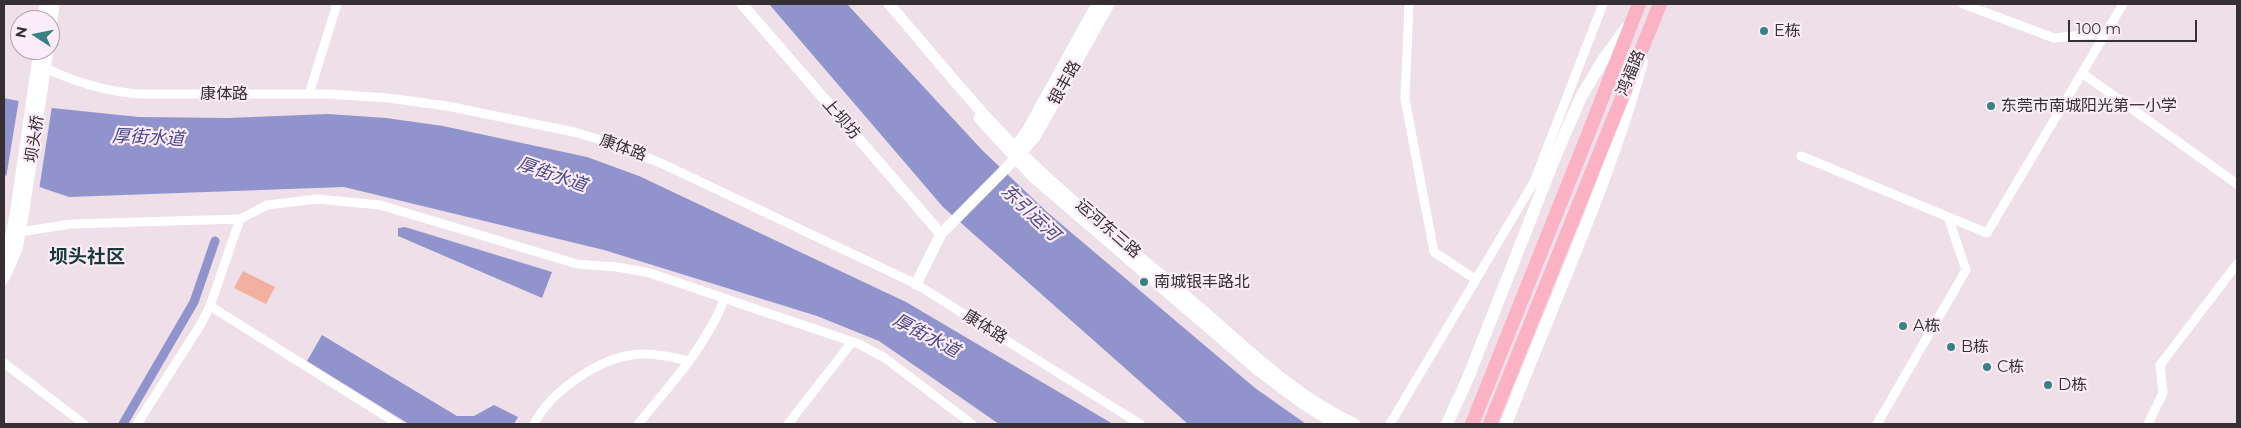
<!DOCTYPE html>
<html>
<head>
<meta charset="utf-8">
<style>
	body { margin:0 }
	#map { position:relative; width:2241px; height:428px; overflow:hidden; background:#eedfe9; font-family:Montserrat,sans-serif }
	canvas { display:block }
	.frame { position:absolute; inset:0; border:5px solid #363034; pointer-events:none }
	.north { position:absolute; left:10px; top:10px; width:50px; height:50px; box-sizing:border-box; background:#fbecf7; border:1px solid #aca1a9; border-radius:50%; rotate:281deg; font-size:14px; font-weight:700; line-height:20px; text-align:center; color:#363034 }
	.north::after { content:''; display:block; margin:auto; width:18px; height:22px; background:#398284; clip-path:polygon(50% 0,100% 100%,50% 72%,0 100%) }
	.scale { position:absolute; left:2068px; top:20px; width:129px; height:22px; box-sizing:border-box; border:2px solid #363034; border-top:0; padding-left:6px; font-size:15px; line-height:18px; white-space:nowrap; color:#363034; -webkit-text-stroke:4px #fbecf7; paint-order:stroke }
</style>
</head>
<body>
<div id="map">
<canvas width="2241" height="428"></canvas>
<div class="frame"></div>
<div class="north">N</div>
<div class="scale">100 m</div>
</div>
<script>
const ctx = document.querySelector('canvas').getContext('2d');
ctx.lineJoin = 'round';
function fill(path, color) { ctx.fillStyle = color; ctx.fill(path, 'evenodd'); }
function trace(path, color, width, dash) { ctx.strokeStyle = color; ctx.lineWidth = width; ctx.lineCap = dash ? 'butt' : 'round'; ctx.setLineDash(dash || []); ctx.stroke(path); }
function label(font, color, halo, rows, align = 'center') {
  ctx.font = font + ' Montserrat,"Noto Sans SC",sans-serif'; ctx.lineWidth = 4.5; ctx.setLineDash([]); ctx.textBaseline = 'middle'; ctx.strokeStyle = halo; ctx.fillStyle = color; for (const [text, x, y, turn = 0] of rows) {
    ctx.save(); ctx.translate(x, y); ctx.rotate((+turn || 0) * Math.PI / 180); ctx.textAlign = isNaN(turn) ? turn : align; if (halo) ctx.strokeText(text, 0, 0); ctx.fillText(text, 0, 0); ctx.restore();
  }
}
const green = new Path2D(`
	M243 271 275 287 266 304 234 288Z`);
const water = new Path2D(`
	M769 4H847L982 150 1047 212 1255 388 1306 424H1188L943 207Z
	M4 98 52 108 139 117 227 118 328 114 386 118 443 126 587 157 639 176 906 302 1113 424H999L879 341 817 316 604 250 344 187 69 197 4 175Z
	M405 227 552 272 542 298 398 236V228Z
	M322 335 457 416H474L494 405 518 417 514 424H409L307 361Z`);
const pier = new Path2D(`
	M19 99 52 106 39 190 6 178Z`);
const canal = new Path2D(`
	M123 424 194 302 215 241`);
const minor = new Path2D(`
	M1409 4 1405 99 1434 252 1475 279
	M1963 4 2054 38 2105 33
	M45 68C75 82 104 91 137 94H329L388 98 447 106 574 132 611 143 665 165 916 284 1140 424
	M2082 73 2237 184
	M309 94 337 4
	M1801 156 1987 233 2123 4
	M20 232 71 224 240 219 267 205 317 199 380 205 577 264 617 267 650 273 859 344 885 358 972 424
	M210 306 398 424
	M4 363 84 424
	M137 424 201 324 210 306 240 219
	M534 424C551 391 601 356 640 354 656 353 673 357 689 361
	M638 424C670 385 705 348 724 300
	M788 424 852 342
	M1390 424 1534 182 1603 4
	M1877 424 1966 270 1948 217
	M2148 424 2163 393 2160 365 2237 264`);
const tertiary = new Path2D(`
	M742 4 941 234
	M889 4C937 59 983 119 1038 169 1090 218 1147 262 1201 309 1249 350 1297 398 1355 424
	M43 20 45 4
	M50 35 54 4
	M979 118 1033 177 1053 194 1259 371 1302 403 1335 424
	M1015 147 1027 131 1097 4
	M4 256 9 245 16 209 39 50
	M4 278 17 249 24 210 48 50
	M916 284 941 234 1021 153 1035 137 1109 4`);
const secondary = new Path2D(`
	M1447 424 1468 378 1557 152 1581 97 1603 60 1627 27
	M1506 424C1552 304 1608 186 1642 62`);
const primary = new Path2D(`
	M1472 424 1587 137 1639 4
	M1490 424 1660 4`);
const markers = [
	[1764,31,5,"#398284"],
	[1991,106,5,"#398284"],
	[1144,282,5,"#398284"],
	[1903,326,5,"#398284"],
	[1951,347,5,"#398284"],
	[1987,367,5,"#398284"],
	[2048,385,5,"#398284"]
];
const poiNames = [
	["E栋",1774,31],
	["东莞市南城阳光第一小学",2001,106],
	["南城银丰路北",1154,282],
	["A栋",1913,326],
	["B栋",1961,347],
	["C栋",1997,367],
	["D栋",2058,385]
];
const streetNames = [
	["鸿福路",1631,73,-67],
	["银丰路",1065,83,-61],
	["康体路",224,94],
	["上坝坊",841,119,49],
	["坝头桥",35,139,-82],
	["康体路",623,148,20],
	["运河东三路",1108,229,41],
	["康体路",985,327,32]
];
const waterNames = [
	["厚街水道",148,138,3],
	["厚街水道",552,175,19],
	["东引运河",1030,213,43],
	["厚街水道",926,336,28]
];
const quarterNames = [
	["坝头社区",87,257]
];
fill(green, '#f3b0a1');
fill(water, '#9194cc');
fill(pier, '#eedfe9');
trace(canal, '#9194cc', 9);
trace(minor, '#fff', 9);
trace(tertiary, '#fff', 11);
trace(secondary, '#fff', 12);
trace(primary, '#fab2c4', 14);
for (const [x, y, r, color] of markers) { const dot = new Path2D(); dot.arc(x, y, r, 0, 2 * Math.PI); ctx.fillStyle = color; ctx.fill(dot); trace(dot, '#fbecf7', 2); }
label('16px', '#363034', '#fbecf7', poiNames, 'left');
label('16px', '#363034', '#fbecf7', streetNames);
label('italic 18px', '#48478d', '#fbecf7', waterNames);
label('bold 19px', '#17393a', '#fbecf7', quarterNames);
</script>
</body>
</html>
